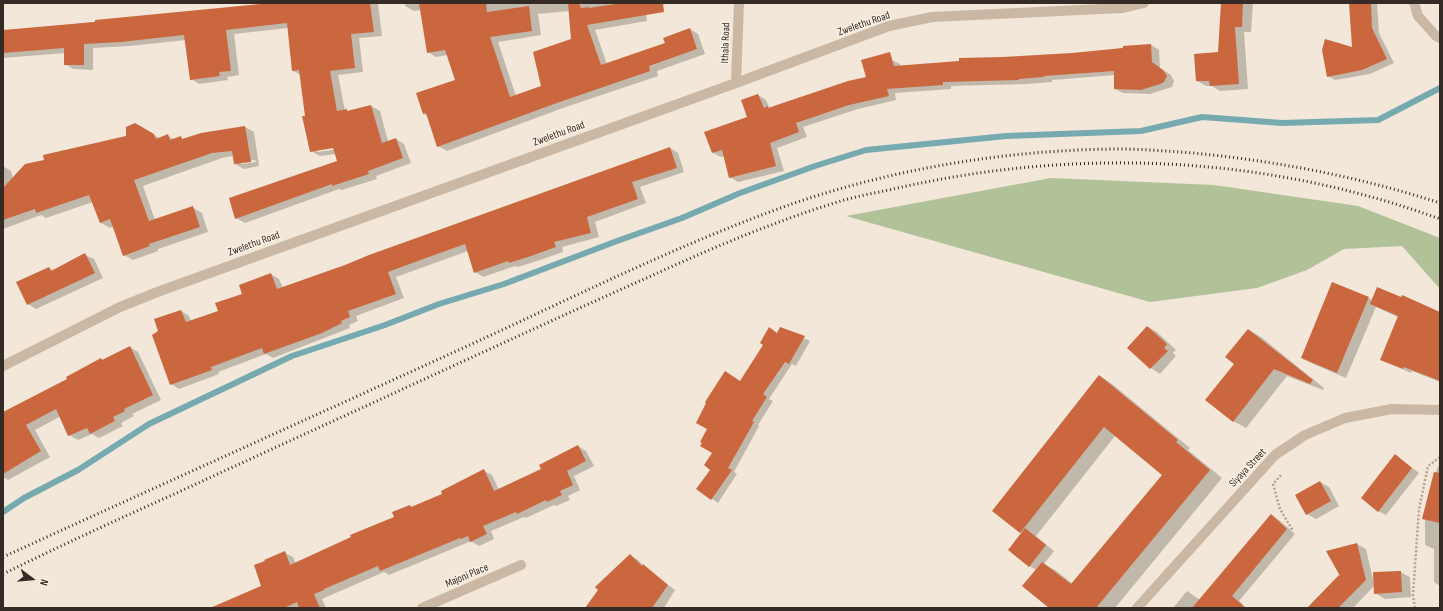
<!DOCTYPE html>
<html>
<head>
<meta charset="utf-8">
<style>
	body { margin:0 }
	#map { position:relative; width:1443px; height:611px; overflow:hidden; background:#f2e7d8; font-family:"Sofia Sans Condensed",sans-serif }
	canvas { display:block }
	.frame { position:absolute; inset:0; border:4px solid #352b26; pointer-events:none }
	.north { position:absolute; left:12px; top:559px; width:40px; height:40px; -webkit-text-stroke:3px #faf1e4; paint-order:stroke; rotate:106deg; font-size:11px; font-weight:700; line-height:16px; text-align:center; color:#352b26 }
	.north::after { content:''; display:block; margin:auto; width:14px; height:18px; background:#352b26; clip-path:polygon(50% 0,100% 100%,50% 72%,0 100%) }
</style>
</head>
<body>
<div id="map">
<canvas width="1443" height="611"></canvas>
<div class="frame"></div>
<div class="north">N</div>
</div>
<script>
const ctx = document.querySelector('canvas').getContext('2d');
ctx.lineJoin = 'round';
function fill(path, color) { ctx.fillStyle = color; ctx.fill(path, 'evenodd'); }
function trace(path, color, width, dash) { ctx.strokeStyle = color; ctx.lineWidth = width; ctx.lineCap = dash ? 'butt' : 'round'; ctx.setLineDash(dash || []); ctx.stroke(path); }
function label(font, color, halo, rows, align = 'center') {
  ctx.font = font + ' "Sofia Sans Condensed",sans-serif'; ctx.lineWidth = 3; ctx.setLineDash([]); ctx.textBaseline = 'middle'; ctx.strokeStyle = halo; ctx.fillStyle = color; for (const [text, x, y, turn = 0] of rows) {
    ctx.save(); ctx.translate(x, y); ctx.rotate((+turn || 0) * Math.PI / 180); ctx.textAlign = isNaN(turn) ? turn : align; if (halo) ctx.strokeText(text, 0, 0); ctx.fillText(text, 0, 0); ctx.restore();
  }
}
const green = new Path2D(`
	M1051 178 1214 185 1358 206 1440 238V289L1402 246 1344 249 1307 270 1257 288 1150 302 846 216Z`);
const shadow = new Path2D(`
	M280 3H378L382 36 359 38 363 72 338 75 345 111 349 112 371 106 380 111 388 141 396 139 404 144 411 163 376 176 377 179 342 190 339 189 245 223 236 218 338 162 336 154 320 156 311 151 301 75 293 71 288 28 234 34 239 75 227 77 228 80 199 84 191 79 186 40 130 46 93 48V70L73 69 65 64V53L3 58V31ZM338 147 339 149 317 152V150Z
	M405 3H645L647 21 595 30 607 64 666 44 690 29 698 34 705 54 657 71 658 76 563 108 447 151 438 146 427 116 424 114 456 81 448 55 436 57 428 52 421 10 414 11 405 6ZM569 11 572 40 543 87 516 96 498 42 541 35 538 14Z
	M1222 3H1253L1251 32H1244L1248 89 1220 91 1212 86H1206L1197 81 1219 53Z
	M1350 3H1377L1379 33 1394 63 1370 74 1335 80 1328 76 1353 48Z
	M1151 45 1159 50 1160 68 1171 75 1174 81 1172 87 1150 94 1123 93 1115 89V75L1052 80V82L1027 84 951 86V89L895 93 896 100 858 109 803 127 807 137 777 148 784 171 738 182 730 177 724 156 721 157 713 153 748 117 758 95 766 100 770 109 867 78 892 60 900 64V66L1072 54Z
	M135 124 159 138 168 136 175 140 181 138 185 140 201 134 245 127 254 132 259 166 244 169 235 164 233 156 222 158 143 186 155 220 192 207 202 213 208 232 158 249V251L133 260 124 255 114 226 110 228 101 223 93 202 46 218 41 215 3 229V166L11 171 13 178 127 137ZM255 160 256 162 241 164V162Z
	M670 148 678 153 684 172 640 187 646 203 595 222 599 237 562 247 563 252 540 260 518 267 515 266 483 277 475 272 468 251 396 277 404 298 356 316 358 321 349 325 350 328 273 358 266 354 218 372 219 374 179 389 171 384 181 311 189 316 191 321 219 312 271 274 279 279 283 288Z
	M85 255 94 259 103 278 36 309 28 304 49 268 53 270Z
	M1368 298 1373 300 1440 313V382L1412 371 1411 373 1381 359 1398 317 1376 307 1346 378 1311 363 1302 358Z
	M1148 327 1157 332 1176 350 1173 353 1176 356 1160 374 1151 368 1128 348Z
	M780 328 810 341 796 366 792 364 769 399 773 401 758 425 759 426 734 472 737 474 718 503 698 489 712 470 714 453 708 429 740 382 778 334Z
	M1249 330 1261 337 1324 388 1323 390 1287 376 1246 428 1233 421 1235 364Z
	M130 347 138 352 161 400 132 414 134 416 121 423 123 426 99 438 92 434 78 440 69 435 61 416 35 430 50 457 8 480 3 477V413L68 380 101 359 103 360Z
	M1100 376 1112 384 1190 448 1188 450 1222 478 1115 608H1050L1037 570 1029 566 1023 533 1020 532ZM1115 436 1163 475 1073 584 1055 570 1044 564 1054 551 1036 536Z
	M578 446 586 451 594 466 574 476 580 490 568 496 570 500 556 506 554 505 526 518 524 517 491 531 494 539 479 546 472 542H469L389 575 384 572 322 599 326 608H212L262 587 285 553 293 557 296 564 396 517 410 506 412 507 444 495 484 471 492 475 499 490 542 470Z
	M1395 455 1419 473 1386 515 1378 511Z
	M1440 462V586L1434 582V549L1425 545V519L1432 485 1431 484Z
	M1320 482 1329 487 1339 506 1316 519 1307 514Z
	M1271 515 1279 520 1295 534 1239 601 1243 604 1239 608H1173L1187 591 1200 600Z
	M1357 544 1366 549 1374 584 1400 572 1410 577 1411 597 1385 599 1375 593V585L1353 608H1309L1342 578Z
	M630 555 638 560 645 567 675 590 664 608H586Z`);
const stream = new Path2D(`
	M3 512 24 498 78 470 149 424 292 356 385 325 439 304 504 284 617 241 682 218 740 193 815 166 866 150 1006 136 1141 131 1202 117 1282 123 1378 120 1440 88`);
const building = new Path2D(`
	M271 3H370L374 32 351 34 355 68 330 71 337 111 347 109V111L371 105 382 143 396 138 403 158 368 171 369 174 332 186V184L235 219 229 198 337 161 333 148 310 152 302 116H305L299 70 292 71 287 23 226 30 231 71 219 72 220 76 190 80 184 35 121 42 84 44V65H64V48L3 53V30L95 22V20Z
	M419 3H486L487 12 529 6 532 31 490 37 510 97 541 86 533 52 571 39 568 3H579L581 8 589 7V8L622 3H663L664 12 587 25 601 65 665 43 663 38 690 28 697 49 649 66 650 71 554 104 437 147 426 113 423 114 416 93 455 80 445 50 427 53Z
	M1221 3H1243L1242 27H1235L1239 84 1210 86 1209 81H1196L1194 54 1218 52Z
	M1349 3H1371L1372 28 1387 59 1362 70 1327 77 1322 50 1325 39 1352 47Z
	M1151 44 1152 62 1163 70 1167 76 1164 82 1160 84 1141 90 1114 89V71L1044 76V77L1019 79V80L943 82V85L887 89 889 96 849 105 796 123 799 132 770 143 776 166 729 178 722 150 712 153 704 132 747 117 741 100 758 94 764 108 768 106V108L848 81 866 77 861 60 890 52 894 66 959 61V58L1003 57 1072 53 1123 48V46Z
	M135 123 154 134 156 139 168 134 170 140 181 136 182 139 201 133 245 126 251 162 234 164 232 151 212 153 134 180 149 221 193 206 200 227 149 244 150 246 123 256 110 219 100 223 89 195 36 213 35 209 3 220V188L25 164 44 160 43 155 126 136V127Z
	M670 147 677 168 632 182 638 199 587 217 591 233 554 242 556 247 531 256 509 263 508 261 474 273 465 244 426 258 388 272 396 294 348 311 350 317 341 321 342 323 322 333 264 354 262 348 211 367 212 370 170 385 152 335 158 331 154 319 181 310 186 322 218 311 215 303 242 294 239 285 271 273 277 289 345 265 369 255Z
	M85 253 95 273 27 305 16 282 49 267 51 271Z
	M1332 282 1369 297 1337 373 1301 358Z
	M1377 287 1401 297 1402 295 1440 312V381L1404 367 1403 369 1380 360 1398 316 1370 304Z
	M1147 326 1167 344 1164 348 1168 351 1150 369 1127 348Z
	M769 327 777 333 780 327 805 336 789 364 785 362 763 394 767 397 752 421 754 422 728 468 732 470 711 500 696 489 710 470 704 465 712 453 700 446 702 443 700 442 707 429 696 423 706 403 705 402 725 371 740 381 763 345 760 343Z
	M1248 329 1313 380 1310 384 1274 369 1233 422 1205 400 1234 364 1225 357Z
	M130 346 153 395 124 409 125 411 113 417 115 421 90 434 87 428 68 436 56 409 26 425 41 451 3 474V412L67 379 66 377 101 358 102 360Z
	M1099 375 1178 440 1176 442 1210 470 1096 608H1049L1022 586 1042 562 1071 584 1162 475 1104 427 1020 533 992 511Z
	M578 445 586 461 567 471 573 485 560 491 562 495 547 502 546 500 517 514 516 512 483 526 487 534 470 542 468 536 461 539 460 538 380 571 378 566 324 589V590L314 594 320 608H299L297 602 284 608H210L261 586 254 565 265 561 264 560 285 551 290 565 351 537 350 535 394 517 392 512 410 505 411 507 442 494 441 491 484 469 494 491 541 469 539 465Z
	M1395 454 1412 468 1378 512 1361 498Z
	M1434 472 1440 473V523L1422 519Z
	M1320 481 1331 501 1306 515 1295 495Z
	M1271 514 1287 529 1232 596 1246 608H1192Z
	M1025 528 1046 545 1029 567 1008 550Z
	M1357 543 1366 580 1338 608H1307L1339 575 1340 576 1326 551Z
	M630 554 642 566 643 564 668 585 652 608H585L598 590 595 587Z
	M1401 571 1402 592 1374 594 1373 572Z`);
const path = new Path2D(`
	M1281 475 1273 484 1280 509 1293 531
	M1415 608 1413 595 1419 509 1428 466 1440 457`);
const street = new Path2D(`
	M1414 3 1418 16 1436 36 1440 38
	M736 83 739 3
	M3 366 120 307 160 291 736 83 889 26 932 17 1123 8 1144 3
	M422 608 521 565
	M1137 608 1275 455 1305 435 1345 418 1392 409 1440 410`);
const rail = new Path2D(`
	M3 557C156 487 310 418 463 348 570 299 675 246 786 206 891 169 1005 150 1116 149 1142 149 1167 151 1193 153 1277 161 1360 177 1440 203
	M3 574C58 547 114 521 170 496 261 454 351 413 442 371 512 339 581 307 651 276 714 247 778 220 844 200 859 196 874 193 889 190 1072 147 1262 154 1440 219`);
const streetNames = [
	["Zwelethu Road",864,24,-19],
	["Ithala Road",726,43,-88],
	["Zwelethu Road",559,134,-20],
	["Zwelethu Road",254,244,-20],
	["Siyaya Street",1248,468,-47],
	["Majoni Place",467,576,-23]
];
fill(green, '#b1c198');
fill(shadow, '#0003');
trace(stream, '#76aab0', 6);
fill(building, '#ca673e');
trace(path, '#b6a18e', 2.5, [2, 2]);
trace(street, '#cab7a4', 10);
trace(rail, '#352b26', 3, [1, 3]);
label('11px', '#352b26', '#faf1e4', streetNames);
</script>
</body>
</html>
